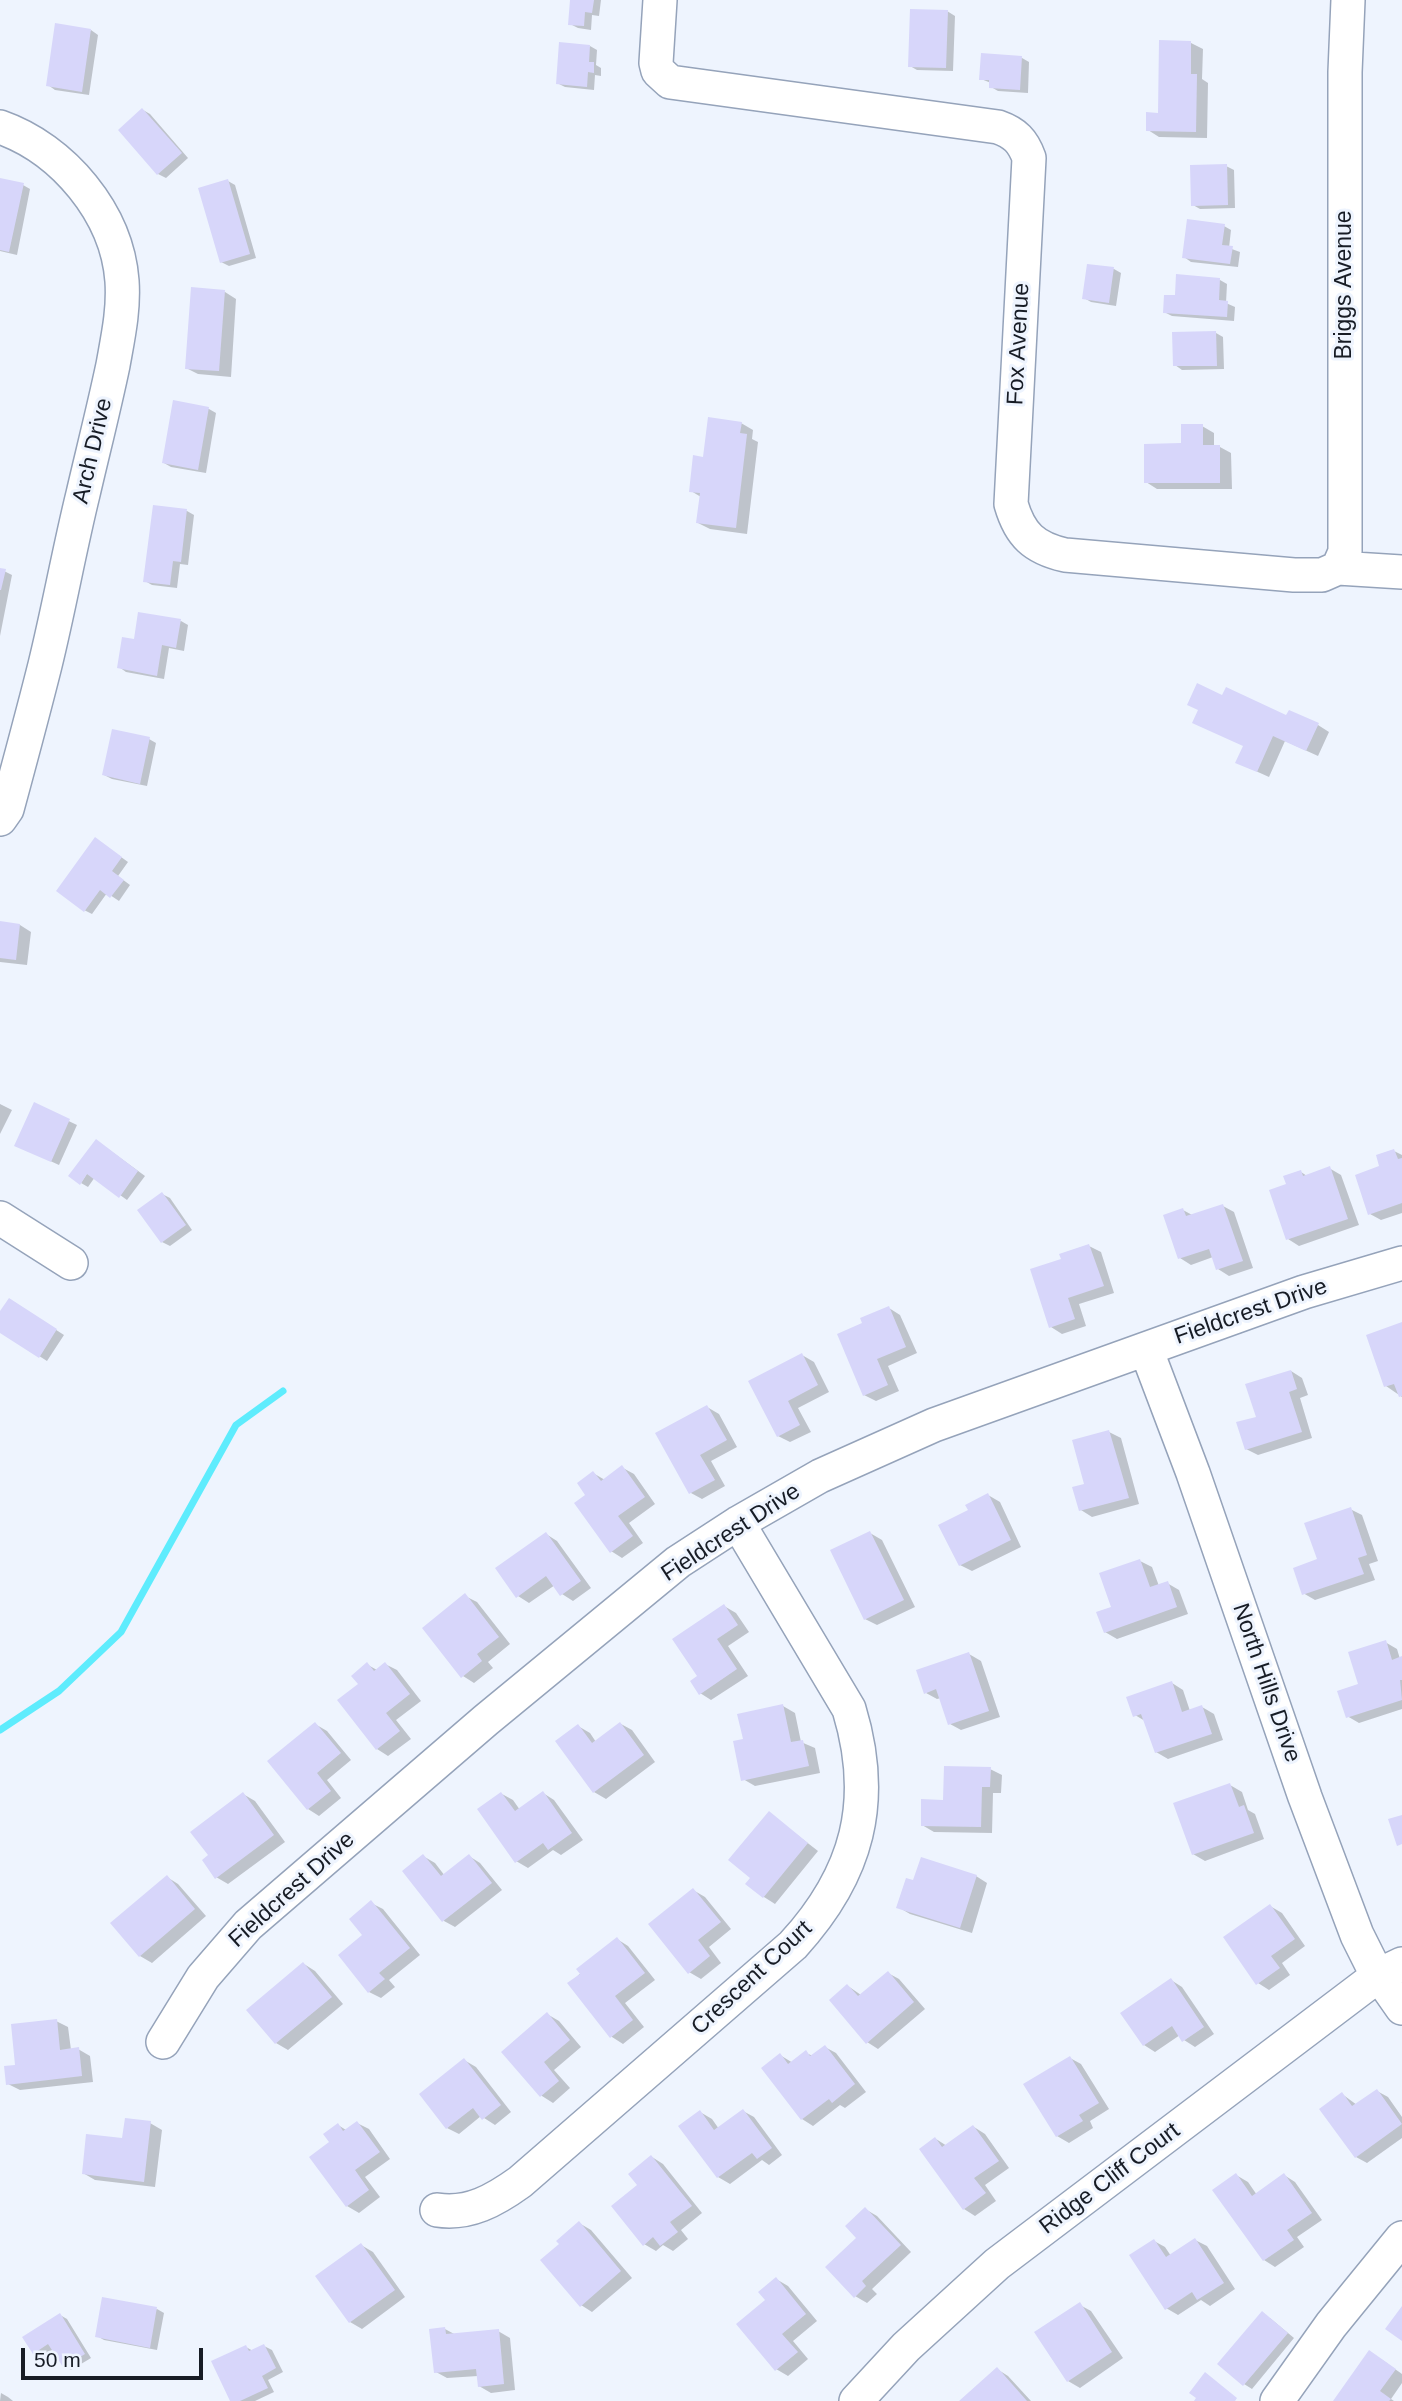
<!DOCTYPE html>
<html>
<head>
<meta charset="utf-8">
<style>
	body { margin:0 }
	#map { position:relative; width:1402px; height:2401px; overflow:hidden; background:#eef4fe; font-family:Arial,sans-serif }
	canvas { display:block }
	.scale { position:absolute; left:21px; top:2348px; width:182px; height:32px; box-sizing:border-box; border:4px solid #171c25; border-top:0; padding-left:9px; font-size:21px; line-height:24px; white-space:nowrap; color:#171c25; -webkit-text-stroke:5px #eef4fe; paint-order:stroke }
</style>
</head>
<body>
<div id="map">
<canvas width="1402" height="2401"></canvas>
<div class="scale">50 m</div>
</div>
<script>
const ctx = document.querySelector('canvas').getContext('2d');
ctx.lineJoin = 'round';
function fill(path, color) { ctx.fillStyle = color; ctx.fill(path, 'evenodd'); }
function trace(path, color, width, dash) { ctx.strokeStyle = color; ctx.lineWidth = width; ctx.lineCap = dash ? 'butt' : 'round'; ctx.setLineDash(dash || []); ctx.stroke(path); }
function label(font, color, halo, rows, align = 'center') {
  ctx.font = font + ' Arial,sans-serif'; ctx.lineWidth = 6; ctx.setLineDash([]); ctx.textBaseline = 'middle'; ctx.strokeStyle = halo; ctx.fillStyle = color; for (const [text, x, y, turn = 0] of rows) {
    ctx.save(); ctx.translate(x, y); ctx.rotate((+turn || 0) * Math.PI / 180); ctx.textAlign = isNaN(turn) ? turn : align; if (halo) ctx.strokeText(text, 0, 0); ctx.fillText(text, 0, 0); ctx.restore();
  }
}
const shadow = new Path2D(`
	M572 0H601L599 16 592 15 591 30 578 28 570 24Z
	M947 11 955 16 953 71 917 70 910 66Z
	M91 30 98 35 89 95 55 90 48 85Z
	M1191 43 1203 49 1202 79 1208 83 1207 138 1159 137 1148 130 1160 114Z
	M590 46 597 50 596 65 601 68V76L595 75 594 90 565 87 557 83Z
	M982 55 1022 58 1029 62 1028 93 998 91 991 87V83L981 79Z
	M143 110 150 114 188 158 166 178 158 174Z
	M1226 166 1234 170 1235 208 1200 209 1193 205Z
	M0 180 23 185 30 189 17 255 0 251Z
	M228 181 235 185 256 258 229 266 221 262Z
	M1224 226 1231 230 1229 248 1240 252 1238 267 1191 262 1184 257Z
	M1088 266 1114 269 1121 273 1116 306 1091 302 1084 298Z
	M1220 280 1227 284 1226 303 1235 307 1234 321 1172 316 1164 312 1176 297Z
	M192 289 225 292 236 299 231 377 198 374 186 368Z
	M1216 333 1223 337 1224 369 1182 370 1175 365Z
	M175 402 209 409 216 413 206 473 171 467 164 463Z
	M741 423 753 430 752 439 758 442 747 534 710 529 698 523 701 497 691 491 705 459Z
	M1202 426 1214 433V447H1220L1231 453 1232 489H1157L1146 482Z
	M154 506 187 511 194 515 188 565 180 564 177 588 152 585 145 581Z
	M0 569 12 575 0 636Z
	M181 621 188 625 184 651 169 648 164 679 126 672 119 667 135 641Z
	M1223 697 1318 725 1329 732 1318 756 1285 741 1269 777 1249 768 1245 747Z
	M149 739 156 743 147 786 112 779 104 775Z
	M103 844 128 862 118 876 130 885 119 901 107 893 92 914 84 910Z
	M0 923 20 925 31 932 27 965 0 962Z
	M0 1104 12 1110 0 1134Z
	M35 1105 77 1125 59 1165 24 1149Z
	M104 1146 145 1176 127 1200 95 1177 88 1187 81 1183Z
	M1394 1151 1402 1155V1213L1381 1220 1370 1214 1381 1167Z
	M1329 1168 1341 1175 1359 1225 1299 1246 1288 1239V1185L1301 1172 1307 1176Z
	M162 1194 170 1198 192 1230 170 1246 162 1242Z
	M1223 1206 1234 1212 1253 1268 1229 1276 1218 1269 1213 1257 1191 1265 1180 1258 1183 1210 1194 1216Z
	M1089 1246 1101 1252 1114 1293 1079 1304 1086 1326 1062 1334 1051 1327 1063 1260Z
	M16 1304 64 1335 47 1361 0 1331V1314Z
	M889 1308 900 1315 917 1353 888 1366 899 1391 876 1401 864 1395V1324Z
	M1402 1324V1397L1386 1386Z
	M802 1355 814 1362 829 1392 798 1408 811 1432 790 1442 778 1436 750 1382Z
	M1291 1371 1302 1378 1308 1395 1300 1398 1312 1438 1258 1455 1246 1449 1258 1418Z
	M707 1407 719 1414 737 1447 711 1461 725 1486 702 1499 691 1493Z
	M1109 1432 1121 1438 1139 1504 1092 1517 1081 1510 1087 1485Z
	M623 1468 634 1474 655 1504 629 1523 643 1543 622 1558 611 1551 588 1495 593 1473 605 1480Z
	M988 1495 1000 1502 1021 1547 972 1571 960 1565 970 1511Z
	M1350 1509 1362 1515 1378 1561 1369 1564 1375 1580 1315 1600 1303 1593 1319 1560Z
	M870 1533 882 1540 915 1607 877 1625 865 1619Z
	M546 1534 557 1541 591 1588 573 1601 562 1594 555 1585 529 1603 518 1596Z
	M1140 1561 1152 1567 1159 1586 1167 1583 1179 1590 1188 1614 1117 1639 1105 1632 1113 1608Z
	M465 1596 477 1602 510 1644 488 1662 493 1668 474 1683 463 1676Z
	M724 1606 736 1613 749 1632 728 1646 748 1676 711 1700 700 1693 699 1677Z
	M1385 1642 1397 1649 1400 1659 1402 1658V1709L1359 1723 1347 1716 1360 1685Z
	M969 1654 981 1661 1000 1717 961 1730 950 1724 941 1698 937 1699 926 1693Z
	M385 1664 397 1670 421 1701 396 1720 411 1739 388 1756 377 1749 360 1685 368 1665 377 1670Z
	M1172 1683 1183 1690 1190 1711 1202 1707 1214 1714 1223 1740 1168 1759 1156 1752 1145 1721 1135 1715Z
	M783 1706 795 1713 801 1742 815 1748 820 1773 755 1786 743 1779 745 1740Z
	M315 1724 327 1731 351 1760 327 1780 341 1798 319 1816 308 1809Z
	M621 1724 632 1730 655 1762 606 1799 594 1792 578 1726 590 1733 596 1742Z
	M990 1769 1002 1775 1001 1793H993L992 1833 934 1832 922 1825 945 1801Z
	M1230 1785 1242 1792 1248 1810 1255 1814 1264 1839 1205 1861 1193 1854Z
	M543 1793 554 1800 583 1840 561 1855 553 1850 528 1868 516 1861 502 1794 513 1800 520 1810Z
	M243 1794 255 1801 285 1842 228 1884 216 1877 210 1856Z
	M769 1813 818 1851 775 1904 764 1897 752 1877Z
	M423 1856 435 1863 445 1876 469 1856 480 1863 502 1890 455 1927 444 1921Z
	M976 1876 987 1883 972 1933 910 1914 898 1907 915 1882Z
	M167 1877 178 1884 206 1916 152 1963 140 1956 113 1924Z
	M693 1890 705 1897 731 1929 709 1947 721 1963 701 1979 689 1972Z
	M371 1903 383 1909 420 1955 389 1980 395 1987 381 1998 369 1992 365 1936Z
	M1270 1906 1282 1913 1305 1946 1282 1963 1290 1975 1269 1990 1258 1983Z
	M617 1939 628 1946 655 1980 625 2003 644 2027 623 2044 612 2037 570 1983Z
	M304 1964 315 1971 343 2004 288 2050 276 2043 249 2010Z
	M888 1973 899 1979 925 2009 878 2049 867 2042 848 1986 861 1995Z
	M1171 1980 1182 1987 1214 2034 1195 2047 1184 2040 1180 2035 1155 2052 1144 2045Z
	M547 2014 559 2021 581 2047 554 2070 570 2088 553 2103 542 2096 504 2052Z
	M56 2021 68 2027 71 2050 78 2049 90 2056 93 2082 20 2090 8 2084 17 2066Z
	M825 2047 836 2053 866 2092 845 2108 840 2105 813 2126 802 2119 780 2055 793 2063 806 2053 813 2056Z
	M1070 2058 1081 2064 1109 2109 1090 2121 1093 2128 1069 2143 1057 2136Z
	M464 2060 476 2067 511 2112 495 2125 481 2116 459 2134 447 2128Z
	M1377 2091 1388 2097 1402 2117V2138L1367 2163 1356 2157 1342 2094 1357 2105Z
	M743 2111 754 2117 782 2155 769 2165 762 2160 730 2184 718 2177 681 2127 700 2112 712 2119 719 2129Z
	M150 2123 162 2130 155 2187 95 2180 83 2173Z
	M357 2123 369 2129 390 2159 365 2177 380 2197 359 2213 347 2206 331 2143 338 2125 346 2130Z
	M974 2127 985 2134 1009 2168 985 2185 996 2201 975 2216 964 2209 936 2139 947 2146Z
	M652 2157 663 2164 702 2213 681 2230 688 2239 673 2251 663 2245 656 2251 644 2244 639 2186Z
	M1236 2175 1248 2182 1257 2195 1284 2175 1295 2182 1322 2220 1297 2237 1304 2247 1275 2267 1264 2260Z
	M865 2209 877 2216 911 2252 872 2289 877 2294 867 2303 855 2296 858 2238Z
	M579 2223 591 2230 632 2278 592 2312 581 2305Z
	M1195 2240 1207 2246 1235 2289 1210 2306 1201 2300 1178 2315 1166 2308 1154 2241 1165 2247 1171 2256Z
	M361 2245 373 2252 405 2297 362 2329 350 2322Z
	M776 2279 788 2286 817 2321 793 2341 808 2359 788 2376 776 2369 768 2300Z
	M1080 2305 1091 2311 1123 2358 1080 2388 1068 2381Z
	M157 2309 164 2313 157 2350 104 2340 97 2336Z
	M60 2315 67 2319 91 2358 71 2370 64 2366 54 2349 41 2357 34 2353Z
	M1270 2318 1294 2338 1252 2389 1244 2384Z
	M445 2329 456 2335 498 2331 510 2338 515 2390 491 2393 479 2386 478 2376 447 2378 436 2372Z
	M264 2346 272 2350 283 2372 268 2380 274 2392 255 2401H232L246 2347 253 2351Z
	M1381 2359 1402 2374V2383L1391 2399 1394 2401H1335Z
	M997 2369 1008 2376 1031 2401H962Z
	M1 2393 8 2397 13 2401H0Z`);
const stream = new Path2D(`
	M0 1730 59 1691 121 1632 236 1425 283 1391`);
const building = new Path2D(`
	M570 0H594L592 13 585 12 584 26 568 25Z
	M910 9 948 10 946 68 908 67Z
	M55 23 91 29 82 92 46 86Z
	M1159 40 1191 41V74H1197L1196 132 1146 131V112L1158 113Z
	M559 42 590 45 589 62H594V73L588 72 587 87 556 84Z
	M981 53 1022 56 1020 90 989 88V80H979Z
	M142 108 182 153 157 175 118 130Z
	M1227 164 1228 205 1191 206 1190 165Z
	M0 178 24 183 9 252 0 250Z
	M228 179 250 254 220 263 198 188Z
	M1187 219 1225 224 1222 245 1233 246 1230 264 1182 258Z
	M1087 264 1114 267 1109 303 1082 299Z
	M1176 274 1220 278 1219 300 1228 301 1227 317 1163 313 1164 295H1175Z
	M191 287 225 290 219 371 185 369Z
	M1216 331 1217 366H1173L1172 332Z
	M173 400 209 407 198 470 162 463Z
	M708 417 742 422 740 433 747 434 736 528 696 523 700 493 689 492 693 455 703 457Z
	M1181 424H1203V445H1220V483H1144V444L1181 443Z
	M153 505 187 509 181 562 173 561 170 585 143 582Z
	M0 568 6 569 1 590H0Z
	M138 612 181 619 176 648 162 645 157 676 117 668 122 637 134 639Z
	M1197 683 1222 695 1226 687 1286 715 1289 710 1319 723 1306 751 1273 736 1257 772 1235 763 1243 746 1192 723 1198 710 1187 705Z
	M112 729 150 737 140 784 102 775Z
	M95 837 122 857 112 871 124 880 110 898 100 890 84 912 56 891Z
	M0 921 20 924 16 960 0 958Z
	M34 1102 70 1119 51 1162 14 1146Z
	M96 1139 138 1171 119 1198 87 1174 80 1185 68 1176Z
	M1394 1149 1398 1159 1402 1158V1203L1368 1215 1355 1175 1379 1166 1376 1155Z
	M1330 1166 1348 1219 1286 1240 1269 1190 1286 1184 1283 1176 1301 1170 1303 1176Z
	M162 1192 186 1225 161 1243 137 1210Z
	M1223 1204 1243 1261 1216 1270 1209 1249 1178 1259 1163 1215 1183 1208 1186 1216Z
	M1089 1244 1104 1286 1068 1298 1075 1319 1049 1328 1030 1269 1061 1259 1059 1254Z
	M9 1298 57 1329 39 1358 0 1333V1311Z
	M889 1306 906 1347 877 1359 888 1385 863 1396 837 1334 862 1323 860 1318Z
	M1402 1322V1396L1399 1397 1394 1384 1384 1387 1366 1335Z
	M802 1353 818 1385 788 1401 800 1425 777 1437 748 1381Z
	M1291 1370 1297 1389 1289 1392 1302 1432 1245 1450 1236 1422 1256 1417 1245 1384Z
	M707 1405 727 1440 700 1455 715 1480 689 1494 655 1433Z
	M1109 1430 1129 1498 1079 1511 1072 1487 1084 1484 1072 1440Z
	M622 1465 645 1497 618 1516 633 1536 610 1553 574 1503 585 1495 577 1483 593 1471 601 1481Z
	M988 1493 1011 1540 959 1566 938 1525 968 1510 965 1505Z
	M1351 1507 1367 1555 1358 1558 1364 1574 1302 1595 1293 1568 1317 1559 1304 1523Z
	M870 1531 904 1600 864 1620 830 1550Z
	M546 1532 581 1581 560 1596 546 1576 516 1598 495 1568Z
	M1140 1559 1150 1587 1168 1581 1177 1607 1104 1633 1096 1612 1111 1607 1099 1573Z
	M465 1593 499 1637 477 1654 482 1661 461 1678 422 1628Z
	M724 1604 738 1625 717 1639 737 1669 699 1695 690 1681 697 1676 672 1639Z
	M1386 1640 1392 1660 1402 1656V1680H1400L1402 1700 1346 1718 1337 1691 1358 1684 1348 1652Z
	M969 1652 989 1711 948 1725 936 1689 924 1694 916 1670Z
	M367 1662 374 1671 385 1662 410 1694 386 1713 400 1731 376 1750 337 1700 358 1684 351 1676Z
	M1172 1681 1182 1712 1202 1705 1212 1734 1155 1753 1141 1714 1133 1717 1126 1697Z
	M783 1704 791 1742 803 1740 809 1766 741 1781 733 1741 743 1739 737 1714Z
	M315 1722 341 1753 317 1773 331 1791 307 1810 267 1761Z
	M620 1722 644 1755 593 1793 555 1741 578 1724 592 1743Z
	M944 1766 991 1767 990 1787H982L981 1827 921 1826V1799L943 1800Z
	M1230 1783 1239 1807 1244 1805 1254 1833 1192 1855 1173 1803Z
	M543 1791 572 1833 548 1850 543 1843 515 1863 477 1809 501 1792 515 1811Z
	M243 1792 274 1835 215 1879 202 1860 208 1855 190 1832Z
	M769 1811 808 1843 763 1898 745 1884 750 1878 728 1860Z
	M1402 1815V1844L1397 1846 1388 1819Z
	M423 1854 441 1876 469 1854 492 1883 442 1922 402 1871Z
	M921 1857 977 1875 960 1928 896 1908 906 1878 913 1880Z
	M167 1875 195 1909 139 1957 110 1923Z
	M693 1888 721 1922 698 1940 710 1956 688 1974 648 1924Z
	M371 1900 410 1948 379 1973 385 1979 368 1993 338 1955 362 1935 349 1919Z
	M1270 1904 1295 1939 1271 1956 1280 1968 1256 1985 1223 1937Z
	M617 1937 645 1973 615 1996 633 2020 610 2038 567 1983 580 1974 576 1969Z
	M303 1962 332 1997 275 2044 246 2010Z
	M888 1971 914 2002 866 2044 829 2000 847 1984 858 1996Z
	M1171 1978 1204 2027 1182 2042 1172 2026 1143 2046 1120 2013Z
	M547 2012 570 2040 544 2062 559 2081 540 2097 501 2052Z
	M57 2019 60 2050 79 2047 82 2076 6 2085 4 2066 15 2065 11 2024Z
	M825 2045 855 2084 832 2103 829 2099 801 2120 761 2068 780 2053 788 2064 806 2050 810 2056Z
	M1070 2056 1099 2103 1079 2115 1083 2121 1056 2137 1023 2084Z
	M464 2058 501 2105 482 2120 473 2108 446 2129 419 2094Z
	M1377 2089 1402 2124 1355 2158 1319 2109 1342 2092 1352 2106Z
	M743 2109 772 2148 757 2159 752 2153 717 2178 678 2126 700 2110 714 2130Z
	M125 2118 151 2121 144 2182 82 2174 86 2134 122 2138Z
	M357 2121 380 2152 355 2170 369 2190 346 2207 309 2157 329 2142 323 2134 338 2123 343 2131Z
	M973 2125 999 2161 974 2178 986 2193 963 2210 919 2149 935 2137 942 2147Z
	M651 2155 692 2206 670 2222 678 2232 660 2246 653 2237 643 2246 611 2206 637 2185 628 2174Z
	M1236 2173 1252 2196 1284 2173 1312 2213 1287 2230 1294 2240 1263 2261 1212 2190Z
	M865 2207 901 2245 862 2281 866 2286 854 2298 825 2267 856 2238 845 2226Z
	M579 2221 621 2271 580 2307 540 2260 559 2244 556 2241Z
	M1195 2238 1224 2283 1197 2300 1192 2292 1165 2310 1129 2255 1154 2239 1166 2257Z
	M361 2243 395 2290 349 2323 315 2276Z
	M776 2277 806 2314 782 2334 798 2352 775 2371 736 2324 765 2300 758 2292Z
	M102 2297 157 2307 150 2348 95 2337Z
	M1080 2302 1112 2352 1067 2382 1034 2332Z
	M1402 2306V2341L1385 2329Z
	M1262 2311 1288 2333 1243 2386 1217 2364Z
	M60 2313 85 2354 63 2367 48 2344 33 2354 22 2337Z
	M445 2327 446 2334 499 2329 504 2384 478 2387 476 2369 434 2373 429 2329Z
	M264 2344 276 2368 262 2376 268 2388 240 2401H230L211 2361 246 2345 249 2351Z
	M1369 2350 1396 2369 1380 2391 1391 2399 1389 2401H1333Z
	M997 2367 1027 2401H959Z
	M1205 2372 1237 2398 1235 2401H1194L1196 2398 1189 2393Z`);
const minor = new Path2D(`
	M660 0 656 63 658 71 670 82 998 127C1015 133 1023 141 1029 158L1011 504C1020 535 1034 548 1065 555L1294 575H1322L1338 568 1402 572
	M0 127C63 149 117 213 122 281 124 310 118 337 113 365 104 408 93 451 83 494 69 551 59 608 45 665 33 713 20 761 7 809L0 819
	M1338 568 1345 552V72L1348 0
	M0 1218 71 1263
	M1146 1349 1193 1473 1305 1797 1357 1935 1372 1965 1402 2008
	M163 2042 203 1977 248 1925 486 1720 678 1562 738 1523 820 1476 934 1425 1304 1292 1402 1263
	M437 2210C469 2215 495 2200 520 2182L793 1945C858 1874 877 1801 849 1709L738 1523
	M856 2401 906 2347 997 2264 1379 1975 1402 1964
	M1277 2401 1331 2325 1402 2238`);
const streetNames = [
	["Briggs Avenue",1345,285,-90],
	["Fox Avenue",1019,344,-87],
	["Arch Drive",93,451,-77],
	["Fieldcrest Drive",1251,1312,-19],
	["Fieldcrest Drive",731,1533,-33],
	["North Hills Drive",1266,1683,71],
	["Fieldcrest Drive",292,1890,-42],
	["Crescent Court",752,1978,-43],
	["Ridge Cliff Court",1110,2179,-37]
];
fill(shadow, '#0003');
trace(stream, '#5eecfd', 7);
fill(building, '#d7d6fa');
trace(minor, '#95a3ba', 36);
trace(minor, '#fff', 33);
label('23px', '#171c25', '#eef4fe', streetNames);
</script>
</body>
</html>
